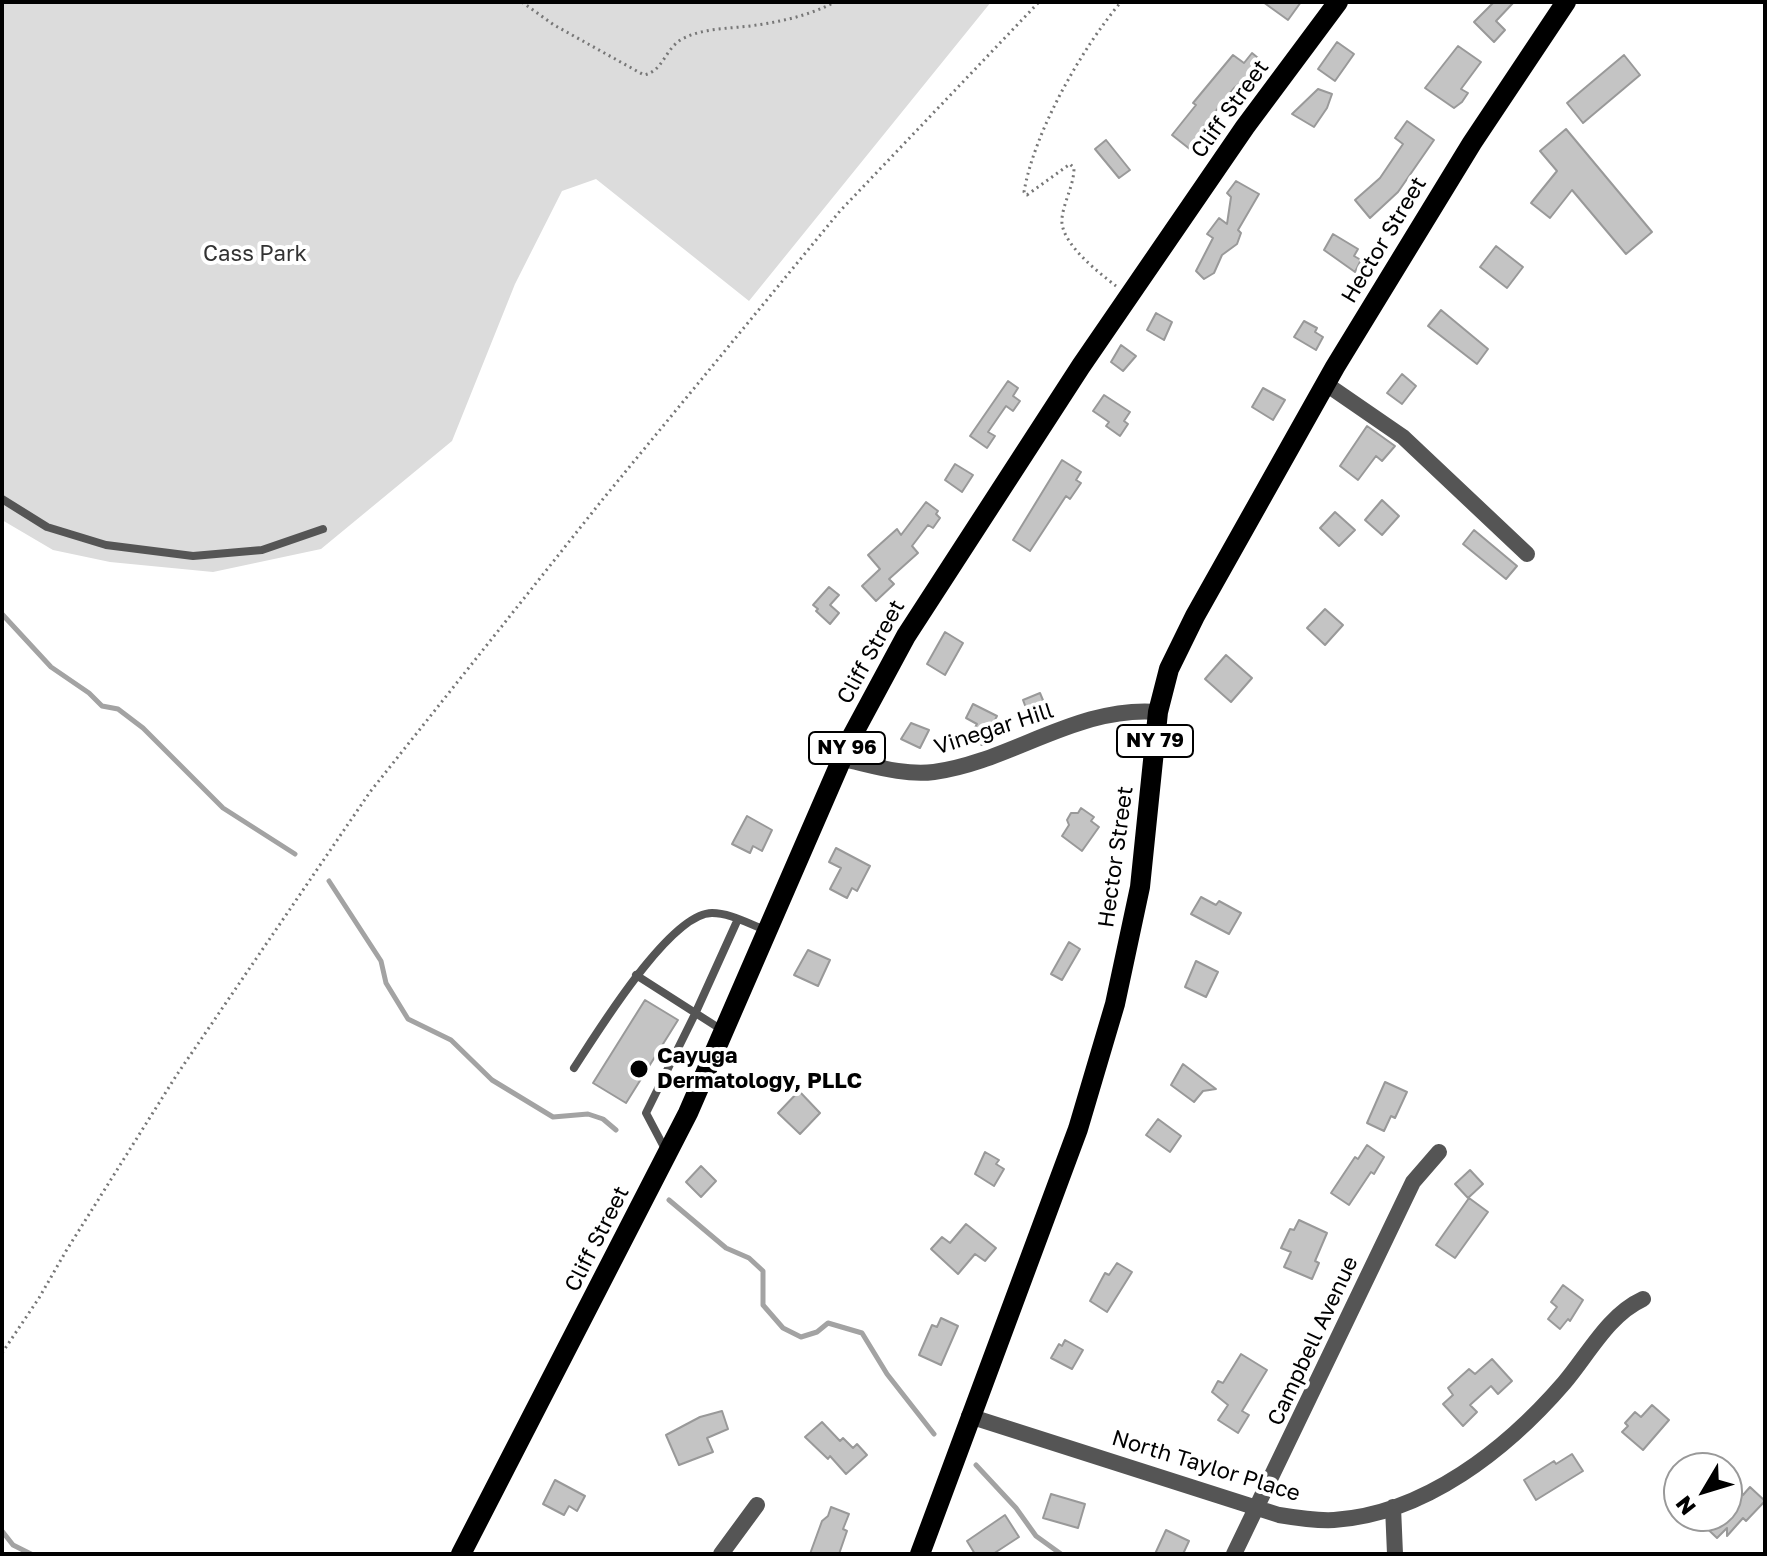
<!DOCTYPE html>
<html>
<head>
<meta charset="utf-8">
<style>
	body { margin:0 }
	#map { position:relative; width:1767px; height:1556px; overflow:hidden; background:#fff; font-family:"Golos Text",sans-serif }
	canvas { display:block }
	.frame { position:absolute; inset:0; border:4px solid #000; pointer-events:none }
	.north { position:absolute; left:1663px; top:1452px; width:80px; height:80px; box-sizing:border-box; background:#fff; border:2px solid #999; border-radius:50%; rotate:232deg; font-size:22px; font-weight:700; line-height:32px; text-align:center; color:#000 }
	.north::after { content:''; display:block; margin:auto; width:28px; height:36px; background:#000; clip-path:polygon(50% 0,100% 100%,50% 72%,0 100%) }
</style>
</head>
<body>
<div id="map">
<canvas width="1767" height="1556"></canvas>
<div class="frame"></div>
<div class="north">N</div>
</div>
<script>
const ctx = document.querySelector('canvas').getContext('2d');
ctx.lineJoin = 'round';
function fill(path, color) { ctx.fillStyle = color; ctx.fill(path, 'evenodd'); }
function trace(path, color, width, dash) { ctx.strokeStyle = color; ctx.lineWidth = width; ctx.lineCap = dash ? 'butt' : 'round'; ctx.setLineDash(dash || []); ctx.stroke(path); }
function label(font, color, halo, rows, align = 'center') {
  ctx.font = font + ' "Golos Text",sans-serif'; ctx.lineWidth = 8; ctx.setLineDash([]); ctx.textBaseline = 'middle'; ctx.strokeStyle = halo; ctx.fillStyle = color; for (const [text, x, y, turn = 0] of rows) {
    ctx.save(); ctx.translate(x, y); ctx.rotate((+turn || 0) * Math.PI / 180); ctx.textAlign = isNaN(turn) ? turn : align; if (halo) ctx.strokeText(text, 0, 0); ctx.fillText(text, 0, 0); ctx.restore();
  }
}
const green = new Path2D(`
	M2 2H991L749 301 596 179 562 191 515 284 452 441 321 549 213 572 110 562 53 550 2 520Z`);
const stream = new Path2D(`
	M2 614 51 667 89 693 102 706 118 709 143 728 223 808 295 854
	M329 881 381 961 386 983 408 1019 451 1040 492 1080 553 1117 588 1114 603 1119 616 1130
	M669 1200 726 1248 749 1258 763 1271V1305L783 1328 801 1337 817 1332 828 1323 862 1333 887 1374 934 1434
	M976 1465 1016 1508 1036 1536 1061 1554
	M2 1531 13 1545 31 1554`);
const building = new Path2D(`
	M1263 2H1301L1288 20Z
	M1494 2H1514L1496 21 1505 30 1494 42 1474 22Z
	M1337 42 1354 54 1335 81 1318 69Z
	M1458 46 1481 62 1461 89 1468 93 1462 102 1454 108 1425 88Z
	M1252 53 1263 62 1243 87 1239 84 1234 88 1203 127 1210 132 1202 142 1199 139 1191 150 1172 135 1196 105 1193 103 1233 55 1244 63Z
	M1624 55 1640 75 1583 123 1567 103Z
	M1318 89 1332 94 1327 108 1314 127 1292 114Z
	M1407 121 1434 140 1398 192 1370 218 1355 200 1380 178 1403 144 1395 138Z
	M1566 129 1652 232 1626 254 1572 190 1550 218 1531 203 1557 171 1540 151Z
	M1106 140 1130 170 1119 178 1095 149Z
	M1236 181 1259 194 1238 230 1241 233 1237 244 1222 255 1214 273 1204 279 1196 271 1213 238 1207 234 1219 218 1227 224 1231 197 1227 193Z
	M1333 234 1358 249 1354 256 1361 260 1355 272 1324 250Z
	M1496 246 1523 267 1507 288 1480 267Z
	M1441 310 1488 349 1477 364 1428 326Z
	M1156 313 1172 322 1164 340 1147 330Z
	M1304 321 1317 328 1315 332 1323 337 1316 350 1294 337Z
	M1121 345 1136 356 1123 371 1111 362Z
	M1402 374 1416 386 1402 404 1387 393Z
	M1008 381 1018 388 1013 396 1020 401 1013 411 1006 406 988 432 995 436 987 448 970 436Z
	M1263 388 1285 400 1273 420 1252 407Z
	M1104 395 1130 412 1124 421 1128 424 1120 436 1106 426 1109 422 1093 411Z
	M1367 426 1395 446 1382 461 1376 456 1358 480 1340 466Z
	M1062 460 1081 472 1076 480 1081 483 1070 499 1066 496 1030 551 1013 540Z
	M955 464 973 475 962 492 945 480Z
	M1382 500 1399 516 1382 535 1365 520Z
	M926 502 938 511 936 514 940 518 933 528 928 525 912 546 918 553 889 579 894 584 876 601 862 586 880 569 868 555 897 529 901 535Z
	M1335 512 1355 530 1339 546 1320 528Z
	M1474 530 1517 566 1506 579 1463 544Z
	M829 587 839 595 830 605 839 613 830 624 816 611 818 609 813 605Z
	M1325 609 1343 625 1325 645 1307 628Z
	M945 632 963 643 945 675 927 664Z
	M1226 655 1252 678 1231 702 1205 679Z
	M1040 693 1050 717 1032 724 1023 700Z
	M973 704 997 716 982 745 969 738 977 724 966 718Z
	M911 723 929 730 920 748 901 739Z
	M1081 808 1094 817 1091 821 1099 827 1082 851 1062 836 1069 825 1067 820 1071 813H1078Z
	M747 816 772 830 762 851 753 846 750 853 732 844Z
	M836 848 870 866 857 891 852 888 847 898 830 889 841 868 829 862Z
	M1201 897 1216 905 1219 901 1241 913 1229 934 1191 914Z
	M1069 942 1080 949 1062 980 1051 974Z
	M808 950 830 960 818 986 794 975Z
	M1196 961 1218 972 1206 997 1185 987Z
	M645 1000 678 1020 626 1103 593 1083Z
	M1183 1064 1216 1089 1203 1091 1194 1102 1171 1085Z
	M1385 1082 1407 1092 1395 1118 1391 1116 1384 1131 1367 1123Z
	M799 1091 820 1113 800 1134 778 1113Z
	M1158 1119 1181 1136 1170 1152 1146 1135Z
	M1367 1145 1384 1157 1374 1174 1371 1172 1349 1205 1331 1193 1355 1157 1358 1159Z
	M985 1152 999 1160 996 1164 1004 1169 994 1186 975 1174Z
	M701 1166 716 1181 701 1197 686 1182Z
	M1470 1170 1483 1184 1468 1198 1455 1184Z
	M1469 1198 1488 1212 1455 1258 1436 1245Z
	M1299 1220 1327 1233 1315 1261 1319 1263 1312 1279 1284 1267 1291 1252 1281 1248 1290 1229 1294 1230Z
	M966 1224 996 1248 985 1261 975 1254 958 1274 931 1249 942 1237 950 1243Z
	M1117 1263 1132 1272 1107 1312 1090 1301 1105 1273 1109 1275Z
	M1563 1285 1583 1300 1570 1321 1568 1319 1560 1329 1548 1319 1557 1307 1551 1302Z
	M941 1318 958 1326 941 1365 919 1355 932 1325 937 1327Z
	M1065 1340 1083 1350 1072 1369 1051 1358 1059 1344 1062 1346Z
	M1241 1354 1267 1370 1242 1411 1249 1415 1238 1433 1218 1420 1228 1405 1212 1392 1218 1381 1223 1383Z
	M1492 1359 1512 1381 1498 1394 1491 1386 1470 1405 1477 1412 1463 1426 1443 1404 1453 1395 1448 1388 1469 1369 1475 1374Z
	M1652 1405 1669 1420 1643 1450 1622 1432 1628 1426 1625 1423 1635 1412 1641 1417Z
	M722 1411 728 1429 707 1438 713 1452 679 1465 666 1435 700 1417Z
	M822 1422 840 1441 843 1438 853 1448 857 1444 867 1455 846 1474 830 1456 828 1459 805 1437Z
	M1572 1454 1583 1471 1536 1500 1524 1480 1554 1461 1556 1464Z
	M555 1480 585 1496 577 1511 569 1506 564 1515 543 1504Z
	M1735 1486 1743 1495 1750 1487 1765 1501 1746 1521 1743 1518 1727 1536V1528L1717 1538 1694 1516H1727V1495Z
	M1051 1494 1085 1504 1078 1528 1043 1518Z
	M831 1507 849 1514 843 1529 847 1531 839 1554H810L822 1521 828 1516Z
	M1005 1515 1019 1537 993 1554H975L967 1541Z
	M1166 1530 1189 1541 1183 1554H1155Z`);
const path = new Path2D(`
	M522 2 554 25 644 75C664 71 665 47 684 38 707 27 732 29 757 25 784 21 810 15 835 2
	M1116 286C1098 272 1059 242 1062 218 1064 201 1074 185 1074 168L1070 164 1027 195 1024 192C1034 132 1082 48 1121 2
	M2 1353 39 1298 66 1251 176 1076 370 792 603 499 840 211 1039 2`);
const lane = new Path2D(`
	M2 499 47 527 106 545 193 556 262 550 323 529
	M636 975 722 1030
	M574 1068C597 1033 670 913 712 913 730 913 749 924 766 930
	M665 1149 646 1113 695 1014 738 919`);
const street = new Path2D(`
	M1326 384 1403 437 1527 554
	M843 759C871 765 904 776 934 772 1010 762 1078 705 1158 712
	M969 1416 1279 1515C1297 1518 1316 1521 1334 1520 1425 1514 1507 1449 1564 1383 1588 1355 1608 1315 1643 1299
	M1393 1507 1395 1554
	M721 1554 757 1505
	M1234 1554 1413 1182 1439 1152`);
const primary = new Path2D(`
	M461 1554 688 1113 851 738 906 636 1081 366 1245 127 1338 2
	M920 1554 1078 1129 1115 1004 1140 887 1158 712 1169 669 1195 616 1335 367 1472 143 1566 2`);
const markers = [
	[639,1069,10,"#000"]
];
const shields = [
	[1155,741,76],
	[847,748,76]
];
const shieldNames = [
	["NY 79",1155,741],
	["NY 96",847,748]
];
const streetNames = [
	["Cliff Street",1230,109,-54],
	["Hector Street",1384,240,-59],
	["Cliff Street",871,652,-61],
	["Vinegar Hill",994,729,-18],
	["Hector Street",1116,857,-82],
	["Cliff Street",597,1239,-63],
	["Campbell Avenue",1313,1341,-65],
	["North Taylor Place",1206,1466,17]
];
const parkNames = [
	["Cass Park",255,254]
];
const poiNames = [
	["Cayuga",657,1056],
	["Dermatology, PLLC",657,1081]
];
fill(green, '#dcdcdc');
trace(stream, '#a3a3a3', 5);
fill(building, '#c4c4c4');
trace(building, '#999', 2);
trace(path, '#777', 3, [2, 4]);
trace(lane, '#555', 8);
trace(street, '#555', 16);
trace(primary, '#000', 20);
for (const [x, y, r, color] of markers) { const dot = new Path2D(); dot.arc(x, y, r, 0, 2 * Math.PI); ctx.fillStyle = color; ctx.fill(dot); trace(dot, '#fff', 3); }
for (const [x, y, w] of shields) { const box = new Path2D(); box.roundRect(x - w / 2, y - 16, w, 32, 6); ctx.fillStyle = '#fff'; ctx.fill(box); trace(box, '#000', 2); }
label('bold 20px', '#000', null, shieldNames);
label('22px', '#000', '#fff', streetNames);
label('22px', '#333', '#fff', parkNames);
label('bold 22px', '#000', '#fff', poiNames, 'left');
</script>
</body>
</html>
